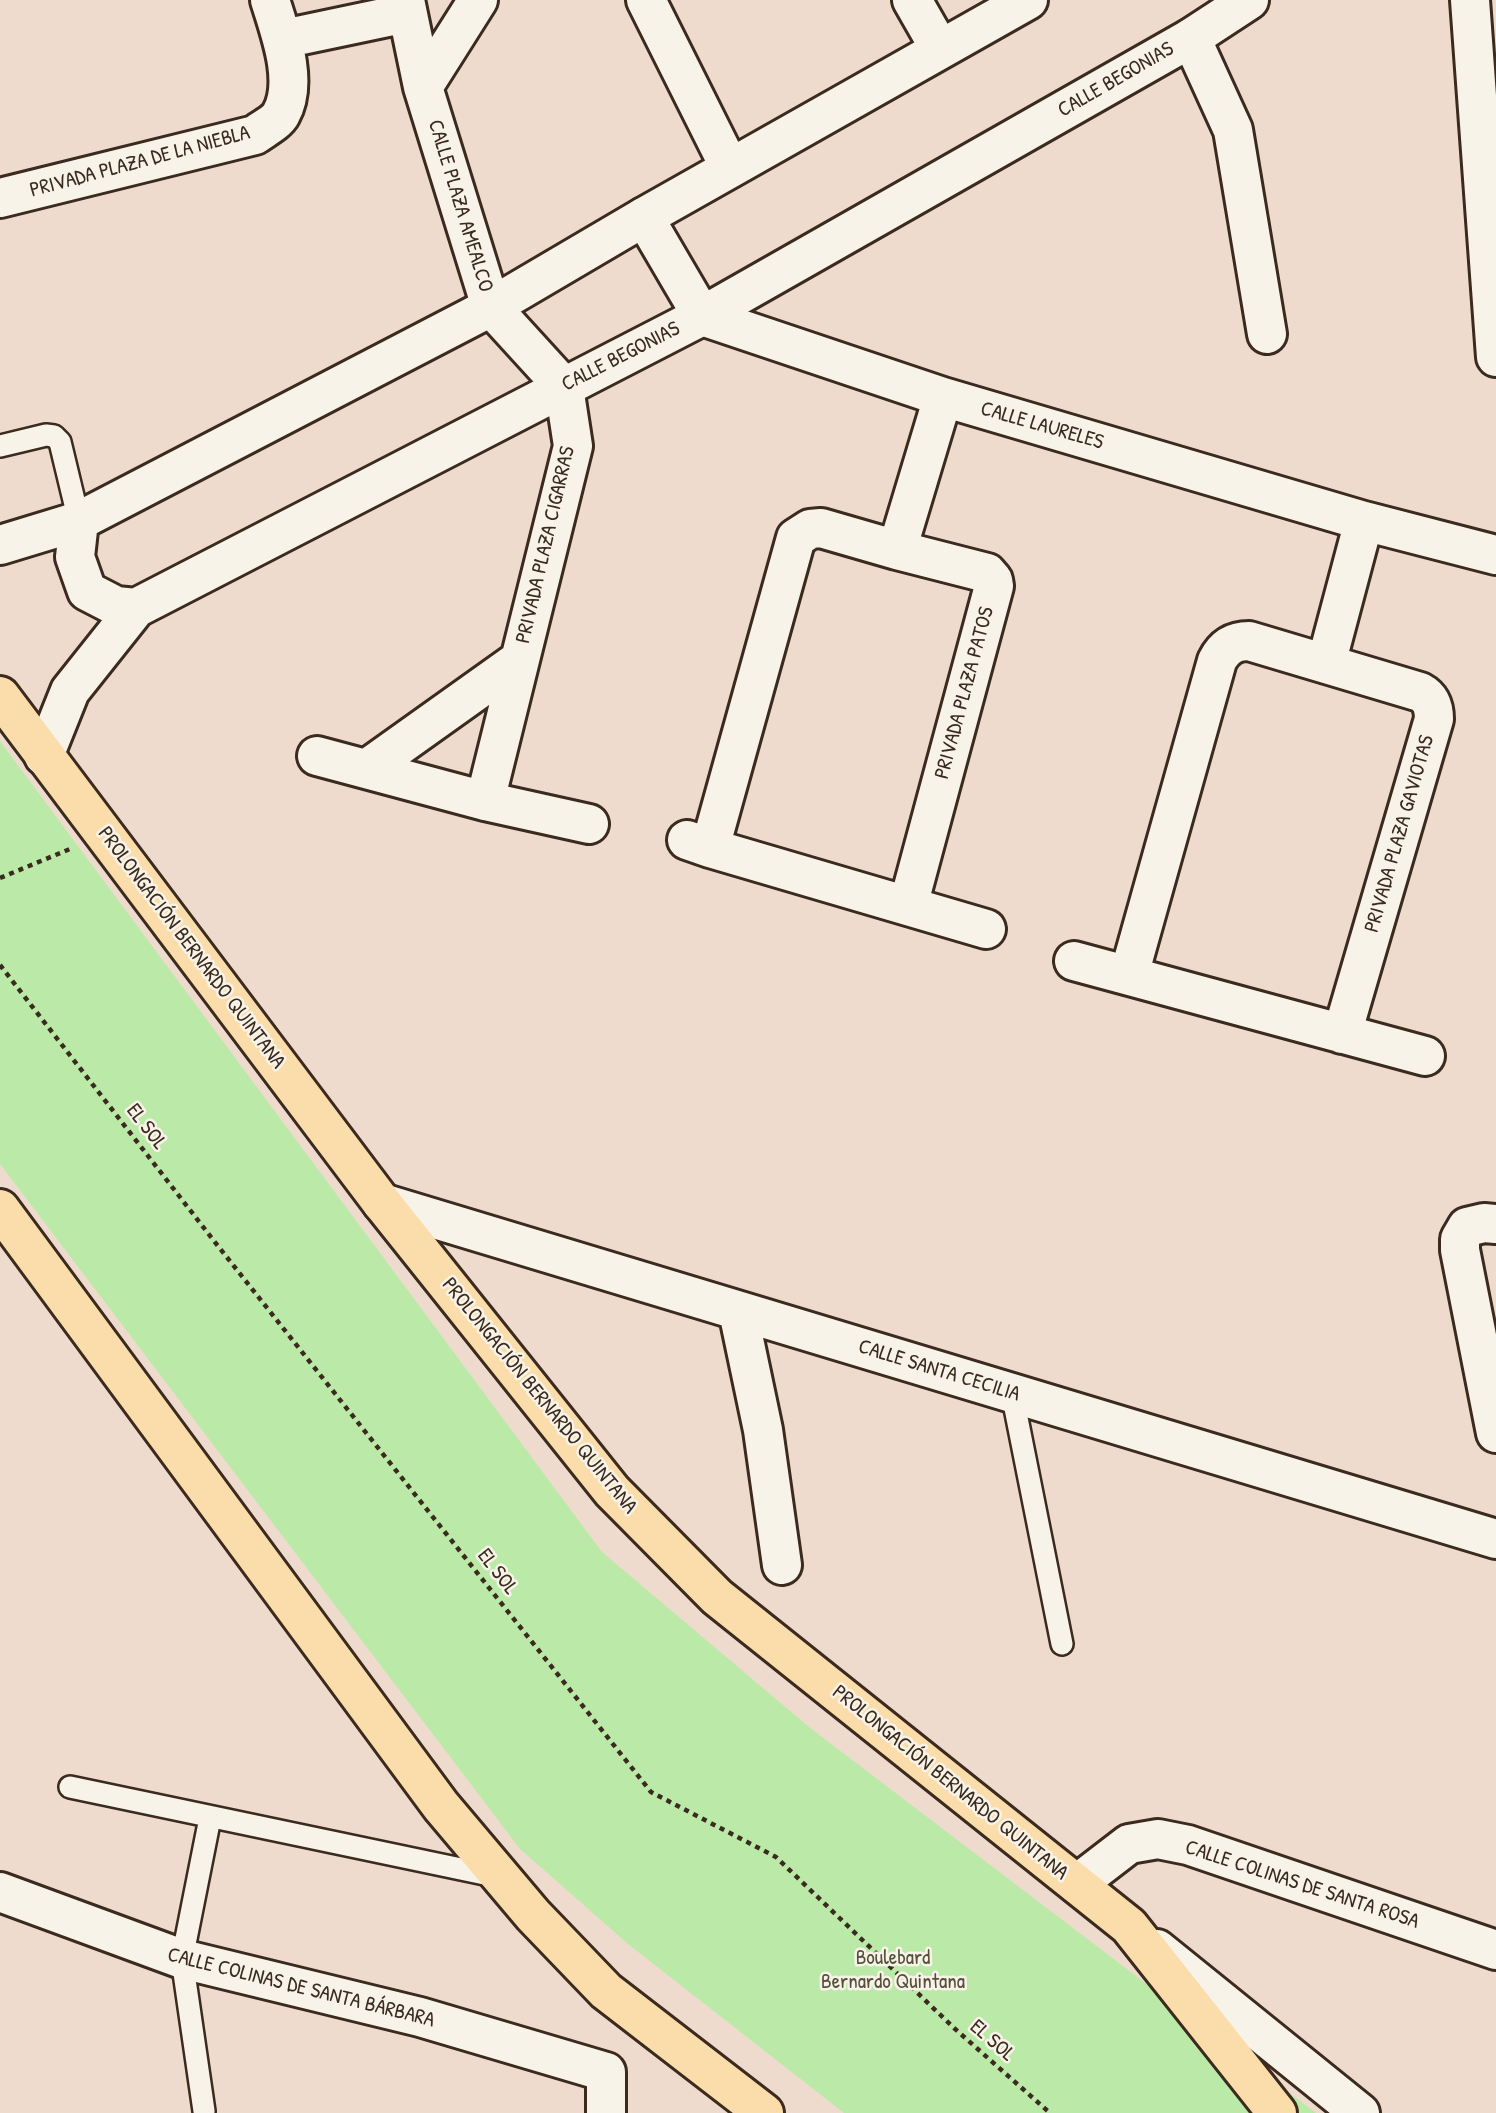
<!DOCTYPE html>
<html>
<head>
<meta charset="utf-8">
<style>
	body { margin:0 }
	canvas { display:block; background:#eedbcd }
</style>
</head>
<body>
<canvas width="1496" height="2113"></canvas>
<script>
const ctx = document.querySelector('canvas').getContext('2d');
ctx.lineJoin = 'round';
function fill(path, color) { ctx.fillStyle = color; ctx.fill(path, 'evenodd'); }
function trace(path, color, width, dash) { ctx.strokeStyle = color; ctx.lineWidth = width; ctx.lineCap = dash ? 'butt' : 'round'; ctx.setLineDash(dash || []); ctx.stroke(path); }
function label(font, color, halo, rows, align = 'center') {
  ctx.font = font + ' "Patrick Hand",sans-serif'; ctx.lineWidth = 5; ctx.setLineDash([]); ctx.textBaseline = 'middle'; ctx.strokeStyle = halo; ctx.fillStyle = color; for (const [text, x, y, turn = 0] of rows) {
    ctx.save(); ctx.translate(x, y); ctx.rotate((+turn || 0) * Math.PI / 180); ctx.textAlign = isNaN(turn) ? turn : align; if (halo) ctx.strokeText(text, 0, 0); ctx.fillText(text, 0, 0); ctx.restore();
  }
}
const green = new Path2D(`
	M0 741 602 1552 809 1727 1316 2113H844L628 1944 520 1849 0 1164Z`);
const path = new Path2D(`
	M0 878 70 849
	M0 965 214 1241 651 1792 776 1857 954 2028 1050 2113`);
const lane = new Path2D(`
	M0 446 46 435 54 436 60 442 79 521
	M1012 1393 1062 1644
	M70 1787 499 1877
	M204 2111 182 1959 210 1818`);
const street = new Path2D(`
	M405 0 423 87 491 307 564 387 573 446 485 801
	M646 0 730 168
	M912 0 940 49
	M1470 0 1496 357
	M1191 38 1233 130 1267 334
	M283 39 407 13
	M423 87 478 0
	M0 198 255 135C263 129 277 122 281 114 299 82 280 32 270 0
	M644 217 702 316 943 397 1364 521 1496 555
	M897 550 943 397
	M1326 664 1364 521
	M317 756 485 801 589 824
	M368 768 518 661
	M687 840 710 848 986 929
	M710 848 796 538 810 529 821 528 897 550 987 573 993 580 994 586 908 906
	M1074 961 1425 1056
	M1129 975 1217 661C1224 647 1234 641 1249 641L1420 692C1431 698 1434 707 1434 719L1342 1034
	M382 1203 1496 1539
	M1496 1224 1484 1223 1467 1227 1460 1239V1250L1496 1433
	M738 1311 763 1430 782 1565
	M1077 1884 1129 1844 1158 1839 1188 1845 1496 1950
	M0 1892 182 1959 420 2017 606 2072V2113`);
const secondary = new Path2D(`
	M79 521 75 557 87 591 116 606 136 608
	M0 545 79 521 491 307 644 217 1028 0
	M44 756 70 691 136 608 702 316 1191 38 1249 0
	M1157 1949 1360 2113`);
const primary = new Path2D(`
	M0 696 382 1203 612 1491 717 1597 1129 1926 1277 2113
	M0 1209 441 1806 533 1915 606 1991 764 2113`);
const streetNames = [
	["CALLE BEGONIAS",1116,80,-30],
	["PRIVADA PLAZA DE LA NIEBLA",140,162,-15],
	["CALLE PLAZA AMEALCO",460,206,73],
	["CALLE BEGONIAS",621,357,-27],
	["CALLE LAURELES",1042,426,16],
	["PRIVADA PLAZA CIGARRAS",546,545,-77],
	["PRIVADA PLAZA PATOS",965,693,-75],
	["PRIVADA PLAZA GAVIOTAS",1400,834,-74],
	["PROLONGACIÓN BERNARDO QUINTANA",191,948,53],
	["EL SOL",146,1127,52],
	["CALLE SANTA CECILIA",939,1371,17],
	["PROLONGACIÓN BERNARDO QUINTANA",539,1396,51],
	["EL SOL",497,1572,52],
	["PROLONGACIÓN BERNARDO QUINTANA",950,1783,39],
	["CALLE COLINAS DE SANTA ROSA",1302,1885,18],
	["CALLE COLINAS DE SANTA BÁRBARA",301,1988,14],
	["EL SOL",992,2041,41]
];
const parkNames = [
	["Boulebard",893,1958],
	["Bernardo Quintana",893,1982]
];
fill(green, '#bbeaa8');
trace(lane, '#3b2a1e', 26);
trace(street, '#3b2a1e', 44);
trace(secondary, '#3b2a1e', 44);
trace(primary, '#3b2a1e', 44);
trace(path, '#3b2a1e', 4.5, [5, 5]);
trace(lane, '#f7f3e8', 21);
trace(street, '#f7f3e8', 38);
trace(secondary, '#f7f3e8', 38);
trace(primary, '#fbddab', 38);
label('21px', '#3b2a1e', '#f7f3e8', streetNames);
label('21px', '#55503a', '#f7f3e8', parkNames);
</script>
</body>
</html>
